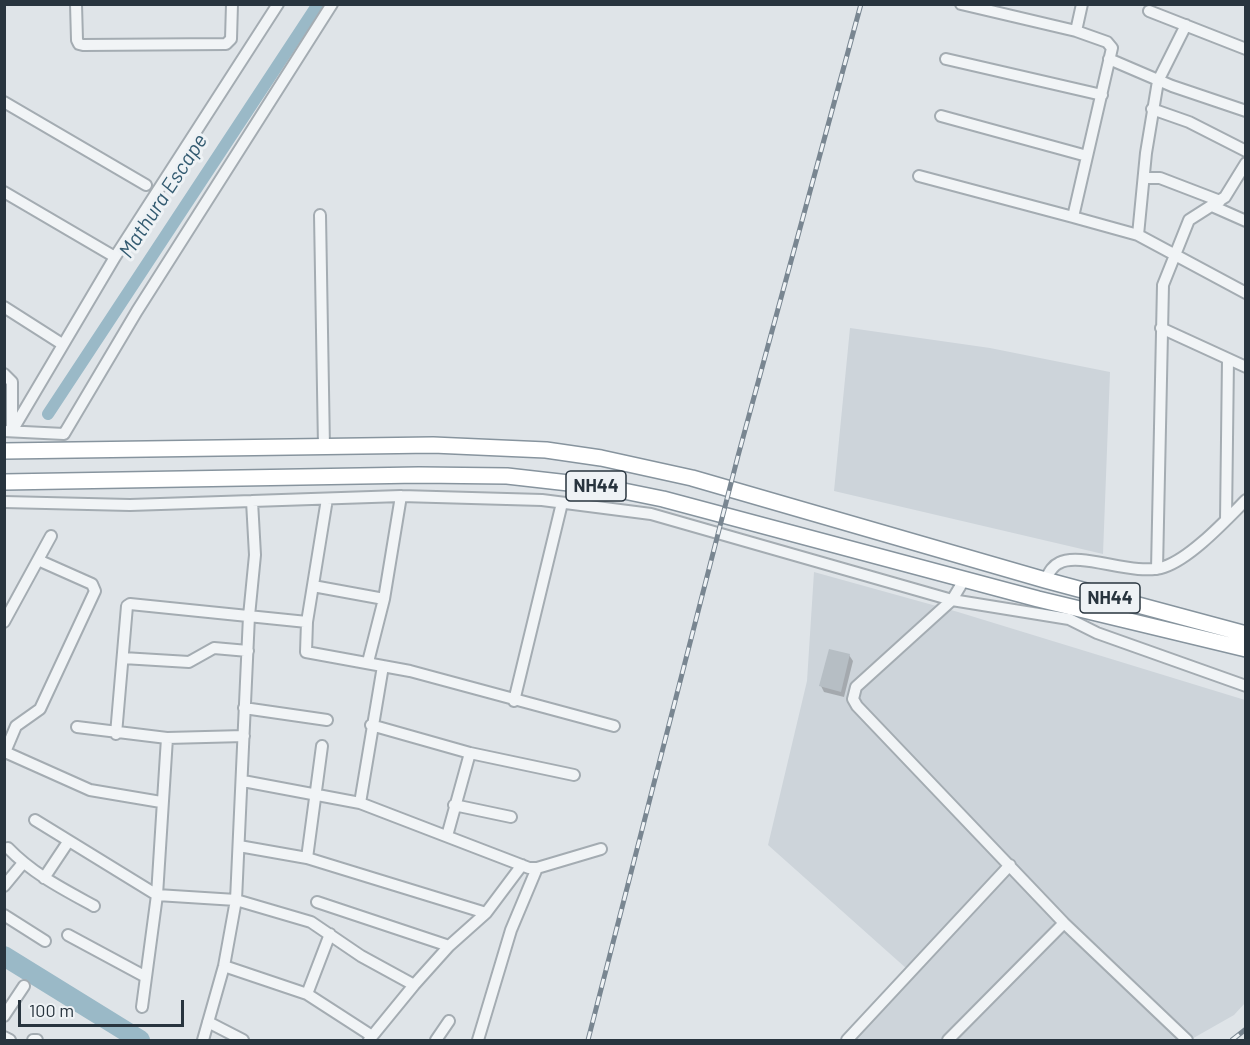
<!DOCTYPE html>
<html>
<head>
<meta charset="utf-8">
<style>
	body { margin:0 }
	#map { position:relative; width:1250px; height:1045px; overflow:hidden; background:#dfe4e8; font-family:Barlow,sans-serif }
	canvas { display:block }
	.frame { position:absolute; inset:0; border:6px solid #28343e; pointer-events:none }
	.scale { position:absolute; left:18px; top:1000px; width:166px; height:27px; box-sizing:border-box; border:3px solid #28343e; border-top:0; padding-left:8px; font-size:18px; line-height:21px; white-space:nowrap; color:#28343e; -webkit-text-stroke:4px #eef2f5; paint-order:stroke }
</style>
</head>
<body>
<div id="map">
<canvas width="1250" height="1045"></canvas>
<div class="frame"></div>
<div class="scale">100 m</div>
</div>
<script>
const ctx = document.querySelector('canvas').getContext('2d');
ctx.lineJoin = 'round';
function fill(path, color) { ctx.fillStyle = color; ctx.fill(path, 'evenodd'); }
function trace(path, color, width, dash) { ctx.strokeStyle = color; ctx.lineWidth = width; ctx.lineCap = dash ? 'butt' : 'round'; ctx.setLineDash(dash || []); ctx.stroke(path); }
function label(font, color, halo, rows, align = 'center') {
  ctx.font = font + ' Barlow,sans-serif'; ctx.lineWidth = 6; ctx.setLineDash([]); ctx.textBaseline = 'middle'; ctx.strokeStyle = halo; ctx.fillStyle = color; for (const [text, x, y, turn = 0] of rows) {
    ctx.save(); ctx.translate(x, y); ctx.rotate((+turn || 0) * Math.PI / 180); ctx.textAlign = isNaN(turn) ? turn : align; if (halo) ctx.strokeText(text, 0, 0); ctx.fillText(text, 0, 0); ctx.restore();
  }
}
const built = new Path2D(`
	M850 328 990 348 1110 372 1103 554 834 491Z
	M814 572 958 612 1245 700V1003L1234 1015 1190 1040H848L907 969 768 845 807 681Z`);
const shadow = new Path2D(`
	M849 655 853 661 844 697 824 692 821 686Z`);
const canal = new Path2D(`
	M48 414 318 4`);
const river = new Path2D(`
	M4 956 140 1040`);
const building = new Path2D(`
	M829 649 850 654 841 692 819 686Z`);
const minor = new Path2D(`
	M76 4 77 40 79 44 83 45 226 44 231 39 232 4
	M961 4 1076 31
	M1082 4 1076 31 1107 42 1112 48 1073 217 1138 235 1246 293
	M1149 11 1246 49
	M946 59 1102 95
	M1109 59 1172 86 1246 111
	M4 102 146 185
	M1152 109 1189 122 1246 151
	M941 116 1087 156
	M919 176 1073 217
	M1144 178H1160L1220 201
	M4 192 115 257
	M1212 206 1246 221
	M320 215 324 447
	M1138 235 1146 153 1158 81 1186 25
	M4 307 62 344
	M1161 328 1246 367
	M4 374 12 382V431
	M4 431 64 434 137 311 332 4
	M12 431 115 257 278 4
	M327 499 307 622 306 652 410 671 614 726
	M252 501 401 496 542 500 651 514 952 600 1069 619 1097 633 1246 686
	M4 502 130 505 252 501 255 555 249 616 236 900 224 966 203 1040
	M1226 520 1228 359
	M38 560 92 584 95 591 40 709 16 726 5 752 90 790 161 802
	M1157 569 1163 285 1189 220 1225 197 1246 163
	M964 580 952 600 856 687 853 699 857 706 1064 923 1187 1040
	M1045 580C1049 573 1052 566 1059 563 1081 551 1134 577 1164 567 1191 558 1226 520 1246 500
	M313 586 384 599
	M4 622 51 536
	M123 658 189 662 214 648 248 651
	M368 662 384 599 401 496
	M514 701 562 503
	M244 708 327 720
	M371 725 470 753 574 775
	M77 727 167 738 244 736
	M116 734 127 606 130 604 307 622
	M243 781 360 803 529 868H537L601 849
	M360 803 383 666
	M454 805 511 817
	M35 820 157 895 236 900 311 922 361 956 414 985
	M447 836 470 753
	M239 846 307 858 486 913
	M8 848C33 874 63 889 94 906
	M307 858 322 746
	M44 878 68 842
	M4 886 23 863
	M317 902 449 946
	M4 915 45 941
	M68 935 146 977
	M224 966 307 994 372 1036
	M307 994 330 934
	M142 1007 157 895 167 738
	M4 1016 24 986
	M208 1022 243 1040
	M4 1037 10 1040
	M33 1040H37
	M369 1040 414 985 449 946 486 913 522 865
	M436 1040 449 1021
	M478 1040 511 930 537 868
	M847 1040 1010 865
	M948 1040 1064 923`);
const highway = new Path2D(`
	M4 451 433 445 546 450 601 458 692 478 1045 580 1246 634
	M4 482 419 475 507 476 604 487 663 499 1038 599 1246 649`);
const rail = new Path2D(`
	M588 1040 738 456 861 4
	M1232 1040 1246 1029`);
const shields = [
	[596,486,60],
	[1110,598,60]
];
const shieldNames = [
	["NH44",596,486],
	["NH44",1110,598]
];
const waterNames = [
	["Mathura Escape",163,196,-57]
];
fill(built, '#cdd4da');
fill(shadow, '#0003');
trace(canal, '#9ab9c7', 12);
trace(river, '#9ab9c7', 20);
fill(building, '#b6bec4');
trace(minor, '#a4acb2', 14);
trace(highway, '#87949e', 18);
trace(minor, '#f1f4f6', 10);
trace(highway, '#fff', 15);
trace(rail, '#798691', 5);
trace(rail, '#eef2f5', 3, [9]);
for (const [x, y, w] of shields) { const box = new Path2D(); box.roundRect(x - w / 2, y - 15, w, 30, 4.5); ctx.fillStyle = '#eef2f5'; ctx.fill(box); trace(box, '#28343e', 1.5); }
label('bold 18px', '#28343e', null, shieldNames);
label('italic 21px', '#335b71', '#eef2f5', waterNames);
</script>
</body>
</html>
